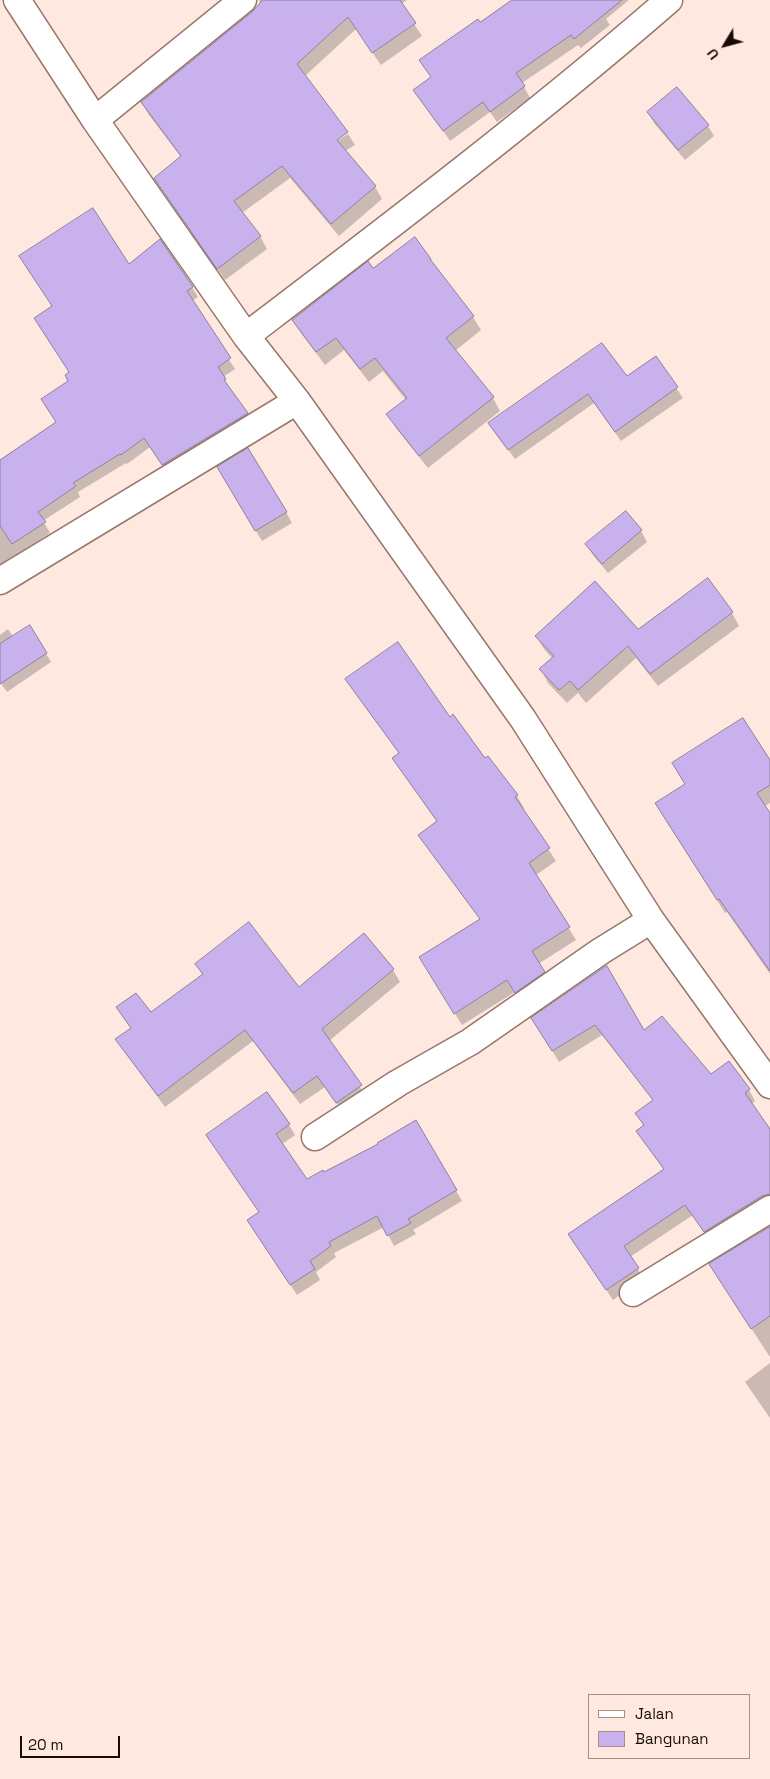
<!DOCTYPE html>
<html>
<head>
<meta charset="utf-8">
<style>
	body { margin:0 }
	#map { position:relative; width:770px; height:1779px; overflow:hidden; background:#fee8e0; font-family:"Space Grotesk",sans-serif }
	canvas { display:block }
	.legend { position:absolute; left:588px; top:1694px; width:162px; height:65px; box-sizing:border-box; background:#fee8e0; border:1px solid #a2908a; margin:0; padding:6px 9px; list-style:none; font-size:15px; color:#180c08 }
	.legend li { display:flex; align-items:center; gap:10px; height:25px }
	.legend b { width:25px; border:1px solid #a2908a }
	.north { position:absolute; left:700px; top:20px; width:50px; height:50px; -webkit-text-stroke:4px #fee8e0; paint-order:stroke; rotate:233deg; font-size:14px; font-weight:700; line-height:20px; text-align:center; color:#180c08 }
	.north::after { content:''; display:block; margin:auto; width:18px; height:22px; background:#180c08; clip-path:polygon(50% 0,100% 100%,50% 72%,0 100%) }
	.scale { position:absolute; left:20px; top:1736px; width:100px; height:22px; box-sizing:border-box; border:2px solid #180c08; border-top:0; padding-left:6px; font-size:15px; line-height:18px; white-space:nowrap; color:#180c08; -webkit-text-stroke:4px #fee8e0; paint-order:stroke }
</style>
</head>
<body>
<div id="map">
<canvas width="770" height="1779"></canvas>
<ul class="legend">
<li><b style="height:6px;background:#fff"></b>Jalan</li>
<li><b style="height:14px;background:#c9b1ed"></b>Bangunan</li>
</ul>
<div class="north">U</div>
<div class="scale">20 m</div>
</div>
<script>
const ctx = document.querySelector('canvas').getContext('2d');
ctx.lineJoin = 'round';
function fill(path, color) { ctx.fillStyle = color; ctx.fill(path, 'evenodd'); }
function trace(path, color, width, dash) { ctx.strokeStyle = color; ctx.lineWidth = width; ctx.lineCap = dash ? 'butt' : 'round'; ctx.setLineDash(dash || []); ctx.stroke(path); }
const shadow = new Path2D(`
	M259 0H407L401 4 422 36 381 65 356 29 305 76 332 144 348 134 355 145 345 151 375 187 382 199 339 236 290 178 242 213 260 236 267 249 225 280 155 178 181 157 149 115 142 103 253 13 260 4Z
	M514 0H629L606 19 610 25 581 48 578 45 522 83 530 98 497 122 490 112 450 141 415 90 432 78 421 61Z
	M648 112 708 126 714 136 685 160 654 123Z
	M128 266 192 287 198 297 192 301 235 369 223 377 252 424 169 474 150 447 127 464 126 463 78 492 80 497 43 521 50 533 0 566V461L57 422 70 382V373Z
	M373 270 473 317 481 330 455 351 493 398 500 411 428 468 396 428 388 414 406 400 383 371 369 382 344 350 325 365 301 333 294 320Z
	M656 358 683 398 621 441 594 403 515 459 489 423 627 378Z
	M224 478 286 512 292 523 262 541Z
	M625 512 641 531 647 542 608 573 593 555 587 544Z
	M732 613 739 626 658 686 636 658 586 703 578 693 567 703 548 683 541 669 553 659 544 649 536 636 638 631Z
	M30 627 51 662 7 692 0 682V635L8 629 13 637Z
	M354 691 450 718 484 760 517 796 524 808 522 809 556 861 536 875 576 940 538 964 551 984 523 1004 515 992 462 1025 428 970 481 920 427 847 437 822 394 759 400 754Z
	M770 762V803L764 807 770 816V974L727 912 725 913 664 817Z
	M196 964 299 989 393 970 400 982 329 1041 367 1098 344 1114 325 1087 300 1104 253 1041 165 1107 124 1051 117 1040 131 1029 118 1008 151 1014 203 976Z
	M607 967 643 1032 711 1076 729 1063 749 1090 755 1101 751 1104 770 1131V1207L711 1242 693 1215 630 1257 644 1279 613 1300 576 1245 664 1170 638 1132 644 1127 637 1114 654 1101 602 1035 559 1062 539 1029Z
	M416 1122 462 1201 413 1230 416 1234 394 1246 384 1227 334 1253 336 1257 316 1272 320 1280 297 1295 255 1231 260 1213 207 1135 289 1125 295 1135 281 1145 306 1181 324 1174 380 1145Z
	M770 1228V1357L717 1276Z
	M770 1363V1418L745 1382Z`);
const building = new Path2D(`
	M263 0H400L416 23 372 53 348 17 297 64 348 132 337 140 376 186 331 224 282 166 234 201 261 236 217 269 154 178 181 156 141 102 252 12Z
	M512 0H622L574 39 571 35 516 73 525 86 490 112 483 102 443 131 413 90 431 77 419 60 478 19 480 22Z
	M677 87 709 125 678 150 647 112Z
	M93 208 129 264 160 239 193 287 187 291 231 358 218 367 226 379 224 380 248 413 162 465 144 438 121 455 120 454 73 483 76 486 38 512 46 522 12 544 0 526V460L56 422 41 399 68 381 65 375 69 372 34 318 52 306 19 256Z
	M415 237 431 259H430L474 316 446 338 494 397 419 456 386 414 407 398 375 358 360 369 336 338 316 352 292 320 368 261 373 268Z
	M602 343 627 376 656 356 678 387 615 432 588 394 508 450 488 423Z
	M248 448 287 512 255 531 217 467Z
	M626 511 642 530 602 564 585 544Z
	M708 578 733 612 650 674 628 646 578 690 570 681 559 690 539 669 554 656 535 636 595 581 638 629Z
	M30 625 47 653 0 684V644Z
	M398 642 450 717 453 714 485 758 488 756 518 795 515 797 550 848 529 863 570 927 532 951 545 972 515 993 507 980 454 1014 419 957 480 919 418 835 437 821 392 758 399 753 345 679Z
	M743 718 770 760V785L757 793 770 813V971L719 899 717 900 655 803 685 784 672 763Z
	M249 922 299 987 364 933 394 969 322 1029 362 1085 336 1103 317 1076 293 1093 245 1030 158 1096 115 1039 131 1028 116 1007 136 993 151 1012 203 974 195 964Z
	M607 966 644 1030 662 1016 711 1074 729 1061 750 1089 745 1093 770 1129V1194L762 1196 704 1232 685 1205 624 1246 639 1268 606 1290 568 1234 664 1169 636 1131 644 1125 635 1113 653 1100 595 1025 552 1051 531 1018Z
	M267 1092 290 1124 276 1134 307 1179 323 1170 324 1172 378 1144 377 1143 416 1120 457 1190 408 1219 411 1223 387 1236 377 1216 329 1242 331 1246 310 1261 315 1269 290 1285 247 1220 259 1212 206 1135Z
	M770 1227V1316L751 1329 709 1264Z`);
const street = new Path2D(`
	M17 0 95 120 246 336 297 401 523 719 651 920 770 1085
	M95 120 243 0
	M246 336C389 227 533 118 669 0
	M0 581 297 401
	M315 1137 398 1083 470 1042 601 951 651 920
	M633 1293 770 1209`);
fill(shadow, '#0003');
fill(building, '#c9b1ed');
trace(building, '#8c819e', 1);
trace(street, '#97776b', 29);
trace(street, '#fff', 26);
</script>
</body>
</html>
